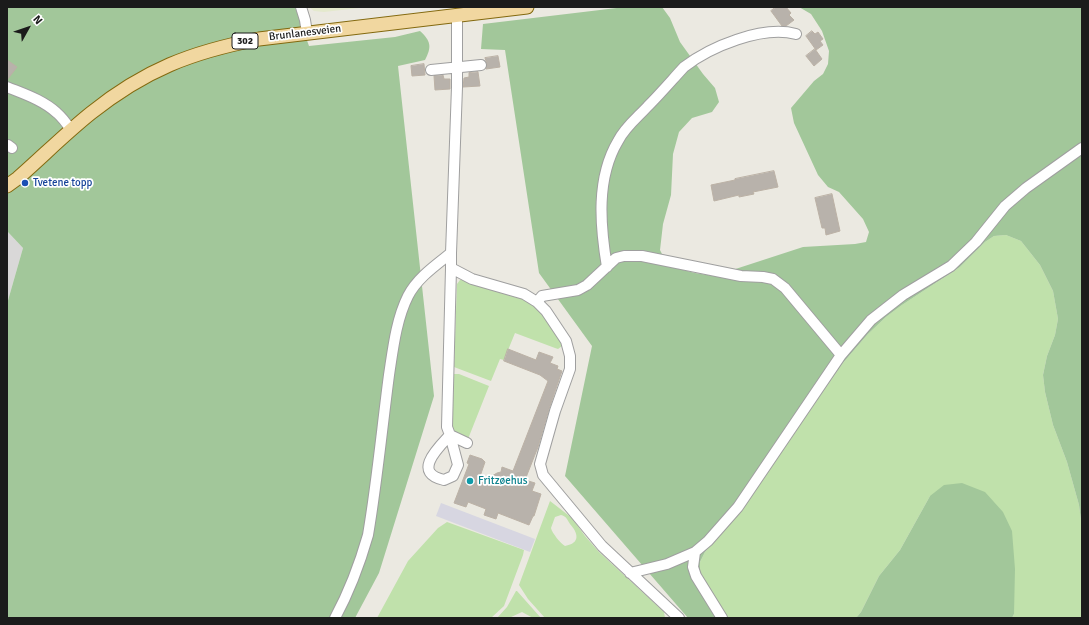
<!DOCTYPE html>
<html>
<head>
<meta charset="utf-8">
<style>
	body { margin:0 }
	#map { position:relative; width:1089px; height:625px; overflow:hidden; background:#ebe9e1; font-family:Signika,sans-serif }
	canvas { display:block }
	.frame { position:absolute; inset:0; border:8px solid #1b1b1b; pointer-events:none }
	.north { position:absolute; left:8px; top:8px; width:40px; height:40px; -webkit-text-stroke:3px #fff; paint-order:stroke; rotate:50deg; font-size:11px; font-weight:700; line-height:16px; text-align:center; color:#1b1b1b }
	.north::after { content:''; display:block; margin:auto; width:14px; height:18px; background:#1b1b1b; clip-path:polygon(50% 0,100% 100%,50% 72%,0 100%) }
</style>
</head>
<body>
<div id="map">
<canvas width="1089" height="625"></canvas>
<div class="frame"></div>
<div class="north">N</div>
</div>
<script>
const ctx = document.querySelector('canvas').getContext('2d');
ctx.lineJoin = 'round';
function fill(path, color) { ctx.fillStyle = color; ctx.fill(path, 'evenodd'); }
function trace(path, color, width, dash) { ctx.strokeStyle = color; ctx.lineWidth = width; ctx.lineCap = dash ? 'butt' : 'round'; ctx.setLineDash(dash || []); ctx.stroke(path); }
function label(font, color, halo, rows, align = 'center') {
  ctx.font = font + ' Signika,sans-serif'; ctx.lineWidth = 3.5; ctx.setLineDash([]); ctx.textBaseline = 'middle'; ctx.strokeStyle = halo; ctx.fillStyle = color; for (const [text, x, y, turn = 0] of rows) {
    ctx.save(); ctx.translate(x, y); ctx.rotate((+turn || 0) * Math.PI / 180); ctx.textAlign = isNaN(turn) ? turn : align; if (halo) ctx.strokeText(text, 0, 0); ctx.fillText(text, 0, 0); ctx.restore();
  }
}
const residential = new Path2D(`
	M7 231 23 248 7 304Z`);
const farmland = new Path2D(`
	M309 7H368L324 12 314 11Z`);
const grass = new Path2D(`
	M1006 235 1021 241 1040 265 1053 291 1058 319 1055 335 1047 356 1043 375 1045 392 1053 425 1067 462 1079 505 1082 528V618H1012L1014 614 930 496 900 550 879 576 861 612 856 618H726L700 573V562L705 552 748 500 843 363 868 334 886 317 902 305 960 267 985 242 994 236Z
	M460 280H463L522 295 535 304 562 343V346L558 349 555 348 515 333 504 360 500 359 491 381 454 367 457 284Z
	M454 374H459L489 386 468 439 456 434 452 428Z
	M550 501 572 518 585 536 599 552 664 612 665 618H545L528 599 519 585ZM561 515C566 516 567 519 570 524 578 533 581 543 565 546 561 544 552 533 551 528L555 517Z
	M447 522 524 550 523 555 504 606 491 618H377L408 561 438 528Z
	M516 591H517L541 618H533L522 612 509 618H497L507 607Z`);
const forest = new Path2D(`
	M7 7H295L309 46 395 37 420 31C431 41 432 47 425 60L398 66 434 396 379 573 355 618H7V304L23 248 7 231Z
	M625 7H662L670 18 680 42 703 74 715 88 719 102 712 112 692 118 679 132 673 154 671 195 663 224 660 250 668 266 695 273 714 276 803 247 855 244 866 242 869 232 863 219 839 192 828 187 818 175 794 123 791 108 814 81 823 74 828 64 829 51 822 31 811 14 799 7H1082V528L1079 505 1067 462 1053 425 1045 392 1043 375 1047 356 1055 335 1058 319 1053 291 1040 265 1021 241 1006 235 994 236 985 242 960 267 902 305 886 317 868 334 843 363 748 500 705 552 700 562V573L726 618H688L565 476 592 346 539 273 505 50 481 49 483 24Z
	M962 483 985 492 1003 512 1012 531 1015 569 1014 614 1012 618H856L861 612 879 576 900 550 930 496 944 485Z`);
const plaza = new Path2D(`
	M441 503 535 539 530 552 436 516Z`);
const building = new Path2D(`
	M776 7H786L791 13 789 15 794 20 786 26H782L771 11Z
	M812 31 815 34 818 32 823 39 820 41 823 45 816 50 806 36Z
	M815 49 822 59 814 66 806 56Z
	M498 56 500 67 486 69 487 64 485 58Z
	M7 60 17 67 7 80Z
	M424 64 425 75 412 76 411 66Z
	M478 72 480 86 463 87 464 78 469 77V73Z
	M443 75 444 79H450V89L435 90 434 76Z
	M774 171 778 187 753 192 754 194 739 197V195L714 201 711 185 735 180V179Z
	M832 194 840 231 826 235 825 228H822L815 198Z
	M508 349 536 360 539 352 553 357 550 363 558 366 557 369 562 371 549 409 538 447 525 480 535 483 532 491 541 494 534 516H533L529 525 498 513 496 519 484 515 486 509 468 502 466 507 454 503 469 464 467 463 470 455 482 459 485 462 477 485 497 473 501 472 502 467 513 471 548 381 540 375 504 361Z`);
const minor = new Path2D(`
	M301 7 305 20 307 33
	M457 15V87L451 253V268L472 279 524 294 537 302 546 311 566 341 570 356V369L555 411 540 464 543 475 602 546 679 618
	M431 70 481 65
	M7 87C24 94 43 100 57 113 63 118 67 124 71 130
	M8 145 12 148
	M607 267C600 225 596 178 618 141 625 127 638 117 648 106 660 94 672 80 684 67 710 47 762 25 796 34
	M451 268 447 427 450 435 467 443
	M537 302 542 296 578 290 587 285 616 258 624 256H642L741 276 763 277 773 279 785 288 841 355
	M450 435 458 465 453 476 444 480C411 473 439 447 450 435Z
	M695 552 693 567 696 576 722 618
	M630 573 667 564 695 552 708 541 738 507 841 355 871 320 903 295 951 266 976 242 1005 206 1026 188 1082 148
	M335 618C349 592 360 563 368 535 377 482 382 428 389 375 393 349 396 320 408 296 417 278 436 265 451 253`);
const major = new Path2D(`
	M7 186 18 178C43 156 66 133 91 113 145 70 191 52 259 39L527 7`);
const markers = [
	[25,183,4,"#1a4fb4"],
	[470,481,4,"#0f9aa8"]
];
const shields = [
	[245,41,26]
];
const shieldNames = [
	["302",245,41]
];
const streetNames = [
	["Brunlanesveien",305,33,-7]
];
const transitNames = [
	["Tvetene topp",33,183]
];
const cultureNames = [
	["Fritzøehus",478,481]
];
fill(residential, '#d9d8d8');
fill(farmland, '#e4e9cd');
fill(grass, '#c0e1ab');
fill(forest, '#a2c79a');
fill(plaza, '#d7d6e1');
fill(building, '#b8b2ab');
trace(building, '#bbb1a5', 1);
trace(minor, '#9f9f9f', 12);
trace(major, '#83690f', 15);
trace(minor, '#fff', 10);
trace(major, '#f1d7a0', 13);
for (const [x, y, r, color] of markers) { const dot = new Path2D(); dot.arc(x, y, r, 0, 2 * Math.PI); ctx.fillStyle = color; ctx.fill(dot); trace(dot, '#fff', 1.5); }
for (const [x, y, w] of shields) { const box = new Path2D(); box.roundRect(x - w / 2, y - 8, w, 16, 3); ctx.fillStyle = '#fff'; ctx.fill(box); trace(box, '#1b1b1b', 1); }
label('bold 10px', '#1b1b1b', null, shieldNames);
label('11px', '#1b1b1b', '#fff', streetNames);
label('11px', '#164399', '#fff', transitNames, 'left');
label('11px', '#0d838f', '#fff', cultureNames, 'left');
</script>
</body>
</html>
